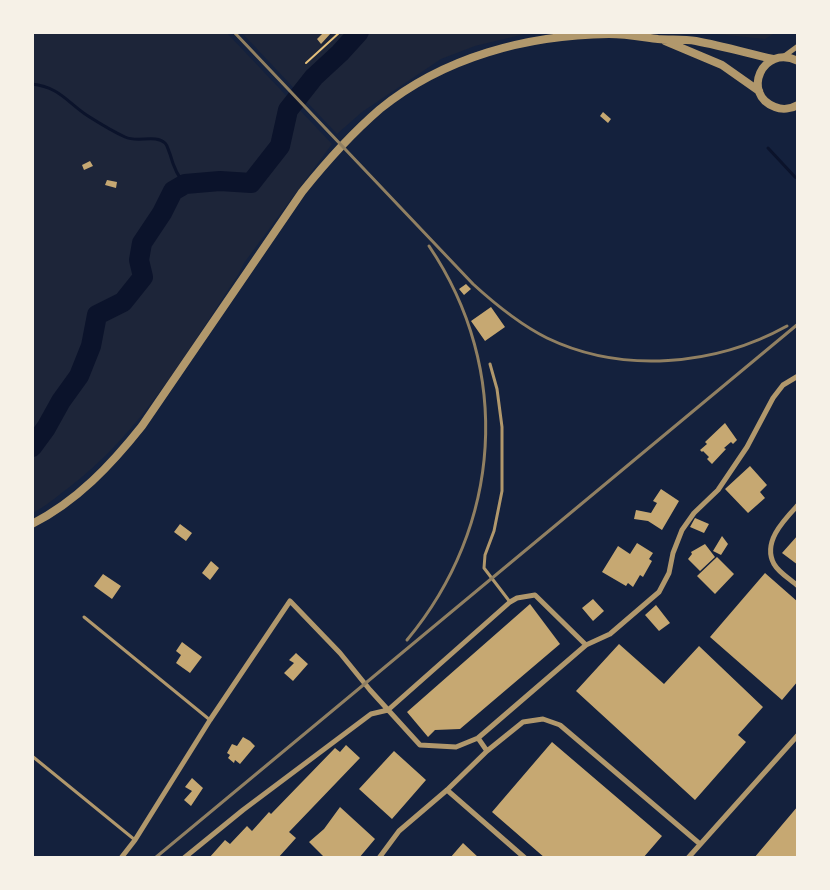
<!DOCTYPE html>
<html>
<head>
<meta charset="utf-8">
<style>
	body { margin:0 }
	#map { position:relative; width:830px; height:890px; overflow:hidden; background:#14213d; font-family:Inter,sans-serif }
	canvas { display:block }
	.frame { position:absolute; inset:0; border:34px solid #f6f1e7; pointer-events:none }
</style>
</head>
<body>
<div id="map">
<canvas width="830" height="890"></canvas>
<div class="frame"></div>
</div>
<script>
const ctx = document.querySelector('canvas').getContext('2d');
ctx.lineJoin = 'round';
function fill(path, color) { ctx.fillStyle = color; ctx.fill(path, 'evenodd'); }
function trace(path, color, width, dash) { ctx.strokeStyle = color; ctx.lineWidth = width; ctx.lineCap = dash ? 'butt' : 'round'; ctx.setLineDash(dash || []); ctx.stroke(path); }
const green = new Path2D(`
	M33 33H227L332 144 244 263 238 275C188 350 141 434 67 489 55 498 46 506 33 513Z
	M242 33H529L475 46 441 59 362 112 337 134Z
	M706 33 775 32V33L765 39Z`);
const stream = new Path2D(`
	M32 84C59 87 67 102 88 116 99 123 112 131 125 137 138 143 155 134 165 143 168 146 168 150 170 154 173 165 177 176 185 184
	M768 148 795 177 798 178`);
const river = new Path2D(`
	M32 447 46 428 61 401 79 376 91 346 97 315 123 302 143 277 139 260 142 243 162 213 173 191 185 184 220 181 251 183 280 146 288 110 314 77 340 53 359 32`);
const building = new Path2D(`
	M324 32 331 33 321 44 317 39Z
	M603 112 611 119 608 123 600 116Z
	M90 161 93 166 84 170 82 165Z
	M107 180 117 182 116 188 105 185Z
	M466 284 471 289 464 295 459 289Z
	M491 307 505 327 485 341 471 321Z
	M725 423 737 440 733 444 731 442 724 448 726 449 712 464 707 459 709 457 703 451 702 452 700 450 707 444 705 442Z
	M750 466 767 485 760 492 765 498 748 513 725 489Z
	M661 489 679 501 662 530 648 521 634 519 636 510 651 513 657 503 653 501Z
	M695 518 709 524 704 533 690 527Z
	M180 524 192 533 186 541 174 532Z
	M798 535V565L782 553Z
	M722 536 728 544 721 555 713 551Z
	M637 543 653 553 649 559 652 561 643 577 640 575 633 587 628 583 626 586 602 572 618 546 630 554Z
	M705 544 715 557 700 571 688 559 692 554 691 552Z
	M717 557 734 574 715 594 697 576Z
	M211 561 219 568 210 580 202 573Z
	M765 573 798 602V681L782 700 710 637Z
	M103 574 121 586 112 599 94 586Z
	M593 599 604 611 593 621 582 608Z
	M530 604 560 644 460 729 435 730 428 737 407 712Z
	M656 605 670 623 659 631 645 615Z
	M182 642 202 657 190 673 176 663 181 655 176 651Z
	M619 644 664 684 699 646 763 707 738 735 746 742 695 800 576 691Z
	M296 653 308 664 293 681 284 673 294 663 289 660Z
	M243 737 250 741 255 746 240 764 235 760 234 763 228 758 230 755 227 753 232 744 237 746Z
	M552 742 662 836 643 858H545L492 812Z
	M346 745 360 758 289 832 296 838 278 858H209L225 840 230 844 247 826 252 831 269 812 271 814 335 748 340 752Z
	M394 751 426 780 392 819 359 789Z
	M192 778 203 788 191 806 184 800 192 791 185 787Z
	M798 806V858H754Z
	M340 807 375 839 359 858H325L309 842 324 829Z
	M463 843 479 858H450Z`);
const path = new Path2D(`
	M306 63 340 32`);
const service = new Path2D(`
	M490 364 497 389 502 427V491L494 531 485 555 484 568 510 602
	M84 617 210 720
	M32 756 135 840`);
const minor = new Path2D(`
	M783 57 798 46
	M798 505C784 520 762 542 774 564 779 573 790 579 798 586
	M586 645 610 634 659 592 669 573 673 553 682 530 694 513 718 490 747 447 773 398 783 385 798 376
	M447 790 525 858
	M121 858 135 840 210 720 290 601 340 653 370 690 420 745 456 747 478 738 487 751
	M184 858 243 810 371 714 388 710 510 602 517 598 535 595 586 645 478 738
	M379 858 399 831 447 790 487 751 523 722 543 719 560 725 700 844
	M688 858 798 735`);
const tertiary = new Path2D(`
	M665 41 722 65 759 91
	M798 61C762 43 741 95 775 107 782 110 791 109 798 105
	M32 524C77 501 111 465 142 426L302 192C326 162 351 134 380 109 444 57 527 35 609 34 626 34 642 37 658 39 670 40 683 39 696 41 722 46 747 53 773 59`);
const rail = new Path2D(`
	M234 32 473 284C496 305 519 324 547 338 622 374 715 366 787 326
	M407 640C502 526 513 370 429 246
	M155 858 798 324`);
fill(green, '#1d2539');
trace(stream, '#0b132b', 3);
trace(river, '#0b132b', 20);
fill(building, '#c6a872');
trace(path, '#e5c07b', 2);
trace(service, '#b1986c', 3);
trace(minor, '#b1986c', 5);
trace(tertiary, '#b1986c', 8);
trace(rail, '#918062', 3);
</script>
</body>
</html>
